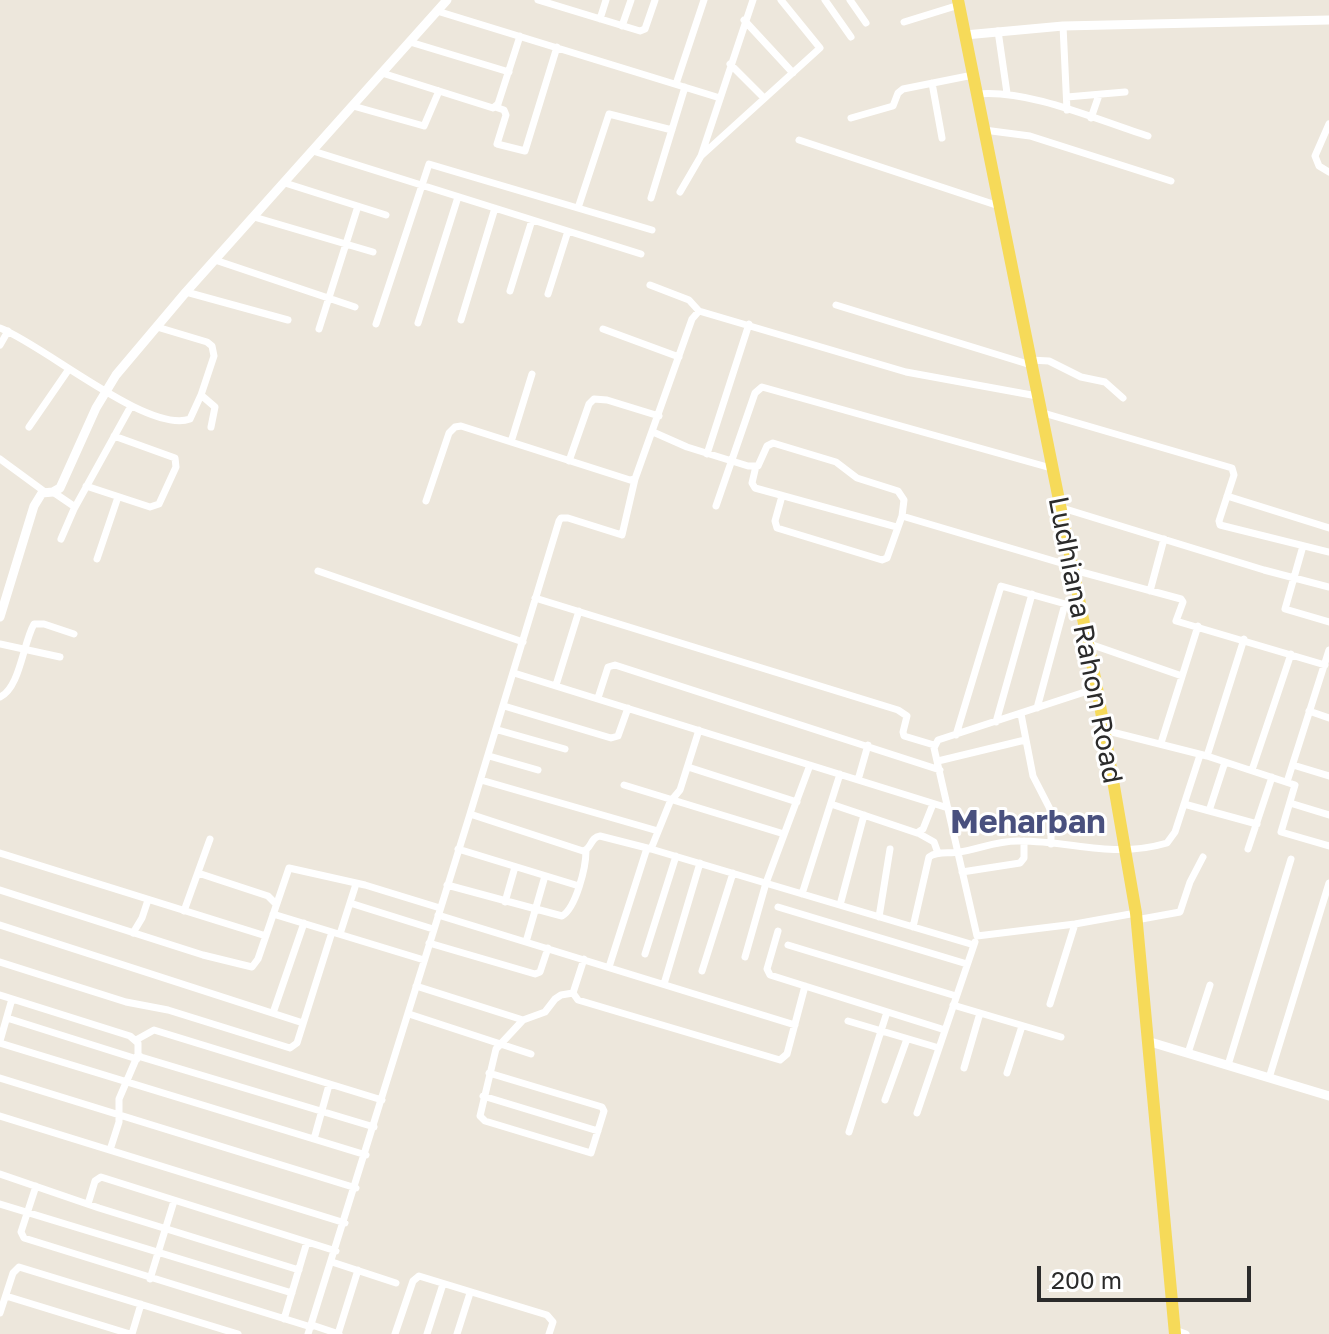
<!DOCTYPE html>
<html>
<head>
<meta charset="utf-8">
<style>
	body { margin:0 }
	#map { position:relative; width:1329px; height:1334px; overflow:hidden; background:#ede7dc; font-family:"Golos Text",sans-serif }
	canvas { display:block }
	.scale { position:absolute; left:1037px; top:1266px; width:214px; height:36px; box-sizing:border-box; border:4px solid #2b2b2b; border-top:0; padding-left:10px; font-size:24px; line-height:28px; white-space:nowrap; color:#2b2b2b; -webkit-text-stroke:6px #fff; paint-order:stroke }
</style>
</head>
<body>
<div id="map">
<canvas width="1329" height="1334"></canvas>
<div class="scale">200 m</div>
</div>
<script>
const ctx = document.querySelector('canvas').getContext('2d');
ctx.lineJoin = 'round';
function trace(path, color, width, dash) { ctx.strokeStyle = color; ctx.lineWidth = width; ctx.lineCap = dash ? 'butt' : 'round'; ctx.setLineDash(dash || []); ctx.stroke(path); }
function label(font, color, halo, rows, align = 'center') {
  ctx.font = font + ' "Golos Text",sans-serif'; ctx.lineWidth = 6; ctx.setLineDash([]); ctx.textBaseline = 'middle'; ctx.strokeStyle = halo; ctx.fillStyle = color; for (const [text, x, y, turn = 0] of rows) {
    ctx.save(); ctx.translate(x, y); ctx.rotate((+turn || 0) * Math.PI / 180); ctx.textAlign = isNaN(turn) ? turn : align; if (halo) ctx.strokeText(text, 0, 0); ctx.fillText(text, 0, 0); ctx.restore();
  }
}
const minor = new Path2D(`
	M538 0 640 31 645 29 655 0
	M825 0 851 37
	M850 0 866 23
	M437 11 720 98
	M600 19 606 0
	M744 20 793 73
	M904 22 959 5
	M622 26 631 0
	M1063 26 1067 110
	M998 31 1007 93
	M410 42 509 72
	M730 64 764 98
	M382 73 493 108 498 104 520 36
	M932 83 942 138
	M676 84 704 0
	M977 94C1029 89 1097 120 1148 136
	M1067 97 1125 92
	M353 106 424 126 439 91
	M495 107 504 110 506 115 497 144 525 151 557 47
	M851 118 893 106 898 93 903 89 973 75
	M1091 118 1099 95
	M1329 124 1315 156 1319 166 1329 172
	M984 130 1030 136 1171 181
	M799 140 999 206
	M313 151 641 254
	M701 156 820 48 781 0
	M285 183 386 215
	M680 192 701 156 753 0
	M651 198 685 87
	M578 208 609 114 672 130
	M254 217 373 252
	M215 260 355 307
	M650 285 689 300 699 311
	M510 291 532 220
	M186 292 288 320
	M548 294 568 231
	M836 305 1031 365
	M461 320 495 208
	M418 323 458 197
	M376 324 429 164 652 230
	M157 327 207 342 212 346 214 356 201 395 215 407 211 427
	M0 328C44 345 148 434 190 419L201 395
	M319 329 358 206
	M603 329 679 357
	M0 345 8 331
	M1030 360 1049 361 1081 377 1105 382 1123 398
	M1040 412 1232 468 1234 475 1219 521 1220 525 1329 552
	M29 427 69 369
	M653 432 687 447 748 466H758L767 446 773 443 836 462 857 478 898 491 904 500 902 516
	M511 442 532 374
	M707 454 749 324
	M0 459 45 492
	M569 461 589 404 594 399 607 400 659 416
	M756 466 752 483 755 488 897 527
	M635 479 622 535 568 518H561L559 521 470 814 583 851C592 849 590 837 600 836L651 849 974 945
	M86 486 150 507 159 504 176 467 175 458 114 436
	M53 492 75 507
	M782 496 775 521 777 528 882 560 887 558 902 516 1071 566
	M1227 496 1329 528
	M426 501 449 433 455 427 461 426 630 480 635 479 692 319 699 311 906 372 1037 396
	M716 506 755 393 762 387 1051 468
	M1059 507 1264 570 1329 587
	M61 539 74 509 131 406
	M1303 546 1285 609 1329 622
	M97 559 118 497
	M1074 570 1181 599 1183 602 1176 621 1325 665
	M318 571 523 642
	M1150 591 1164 539
	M535 598 898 710 907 716 903 732 904 736 934 745
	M1087 643 1182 676
	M0 644 60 657
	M514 673 948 808
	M556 685 579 611
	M1097 688 938 740 934 748 977 936 1075 924 1136 913
	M0 697C20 688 23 643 34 624H44L74 634
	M598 698 608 667 615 665 940 770
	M504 706 611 738 618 736 628 708
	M1037 708 1065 604
	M1309 711 1329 718
	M1021 714 1033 776 1051 811V844
	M996 722 1032 594
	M498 730 565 749
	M1104 730 1207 756 1295 785 1281 832 1329 846
	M956 735 1001 586 1080 608
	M1161 743 1198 626
	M489 756 538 770
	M1207 756 1244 639
	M938 761 1025 740
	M1293 765 1329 776
	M688 767 797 802
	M1252 770 1291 654
	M481 780 658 831
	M858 780 868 745
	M1287 782 1329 650
	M624 785 784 834
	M1290 803 1329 815
	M831 804 917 833 923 829 933 804
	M1184 804 1257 824
	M1209 811 1225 762
	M918 833 934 842 938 853
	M458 849 579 886
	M651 849 670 802 680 790 699 730
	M1248 849 1272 777
	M0 853 266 936
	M962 872 1020 863 1024 858V841
	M198 873 268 896 276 904
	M447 885 562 916C576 908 586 867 586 851
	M0 890 203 955 252 967 258 959 289 868 365 885 440 908
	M802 894 840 774
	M505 902 515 867
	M350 903 433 929
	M840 905 864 815
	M778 907 967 964
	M184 911 210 839
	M273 914 424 960
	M438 915 795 1025
	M879 917 890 849
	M1136 920 1180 912 1190 882 1203 857
	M0 925 303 1023
	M913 927 929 857C937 851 949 854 959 852 979 849 999 840 1020 841 1074 841 1112 859 1167 843L1175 832 1200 755
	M778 931 767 969 770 975 945 1030
	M133 933 142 918 148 900
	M340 934 356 884
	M526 942 545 876
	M429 943 535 974 540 972 548 948
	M788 945 956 996
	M645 954 676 856
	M745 957 766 883 810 765
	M584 959 573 993 578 1000 780 1060 787 1054 805 986
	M0 962 126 1002 168 1010 290 1048 297 1043 332 932
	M609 967 647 848
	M702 971 733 873
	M664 984 700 863
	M416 986 523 1020
	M0 995 130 1036 138 1043V1055L141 1057 374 1127
	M1050 1004 1075 924
	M953 1005 1061 1037
	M273 1013 304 923
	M409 1014 531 1054
	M7 1018 137 1059
	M848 1021 939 1048
	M136 1040 154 1030 382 1100
	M0 1041 12 999
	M0 1043 366 1155
	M1188 1053 1210 985
	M1228 1065 1291 859
	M964 1068 980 1013
	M489 1073 602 1107 604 1111 591 1153 485 1121 480 1116 496 1049 523 1020 545 1012 555 999 561 995 573 993
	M1007 1073 1022 1026
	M0 1078 356 1188
	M1269 1078 1329 883
	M483 1096 598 1131
	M885 1100 907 1039
	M917 1113 975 942
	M0 1116 345 1223
	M849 1132 887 1012
	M314 1139 329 1085
	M110 1150 119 1122V1099L137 1057
	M0 1174 99 1208 299 1270
	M36 1186 21 1232 24 1238 311 1327
	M0 1204 292 1293
	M88 1204 95 1181 101 1177 336 1251
	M332 1262 396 1283
	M150 1279 174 1201
	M6 1296 130 1334
	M0 1313 13 1273 19 1267 238 1334
	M284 1319 307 1242
	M312 1325 339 1334
	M1175 1330 1186 1334
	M132 1334 141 1304
	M308 1334 470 814
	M338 1334 358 1270
	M395 1334 413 1281 419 1276 547 1315 553 1322 549 1334
	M427 1334 443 1284
	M457 1334 470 1293`);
const tertiary = new Path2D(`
	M965 35 1063 26 1329 20
	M0 617 34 506 42 493 53 492 60 488 96 408 116 375 186 292 447 0
	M1147 1041 1329 1096`);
const primary = new Path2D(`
	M958 0 1097 688 1136 913 1175 1334`);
const streetNames = [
	["Ludhiana Rahon Road",1085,640,79]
];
const quarterNames = [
	["Meharban",1028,823]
];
trace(minor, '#fff', 7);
trace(tertiary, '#fff', 9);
trace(primary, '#f6da59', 12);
label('28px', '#2b2b2b', '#fff', streetNames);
label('bold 32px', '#49507e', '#fff', quarterNames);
</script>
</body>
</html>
